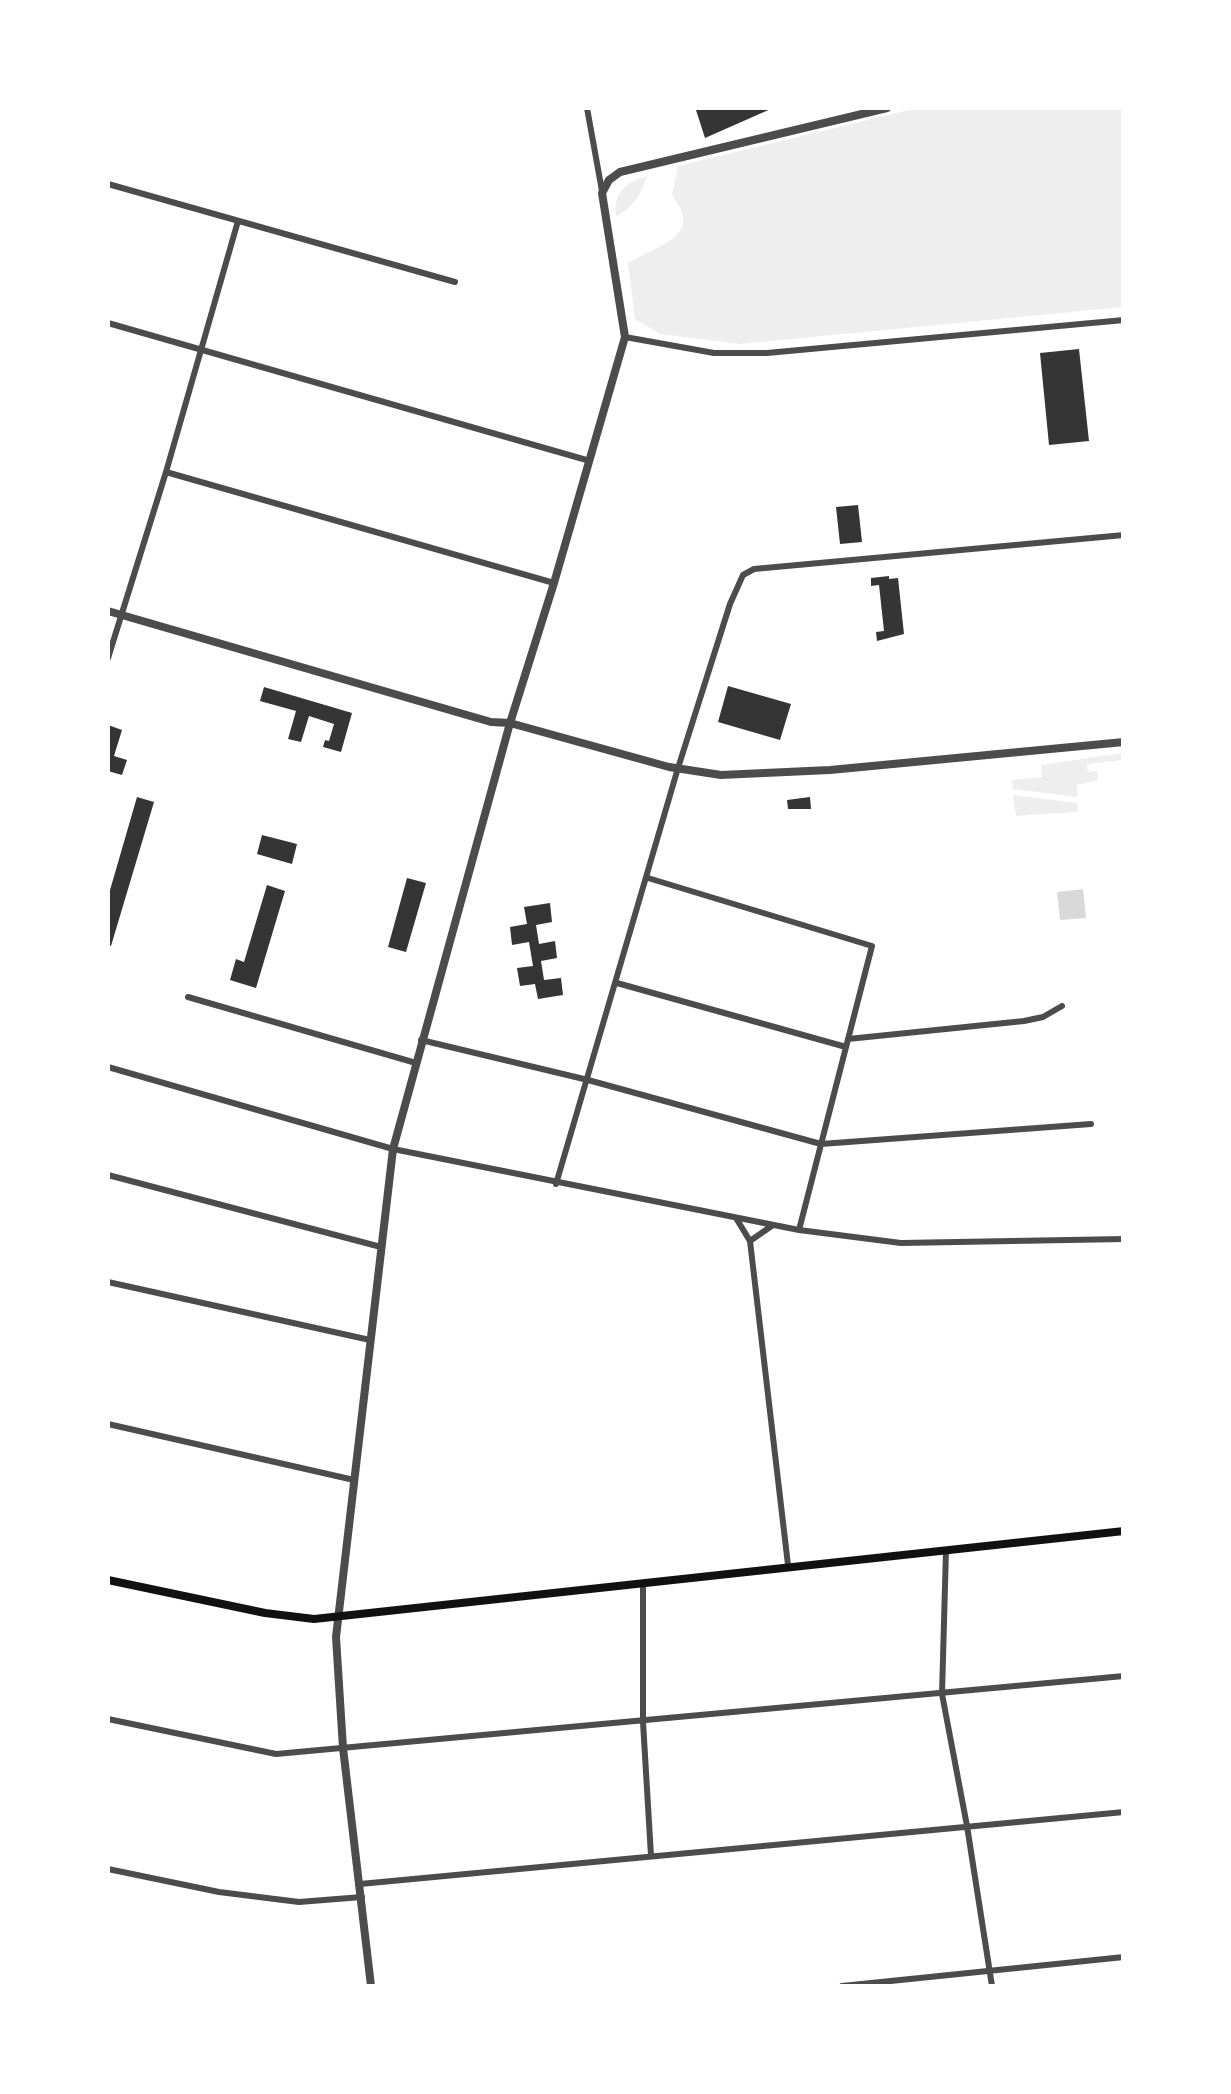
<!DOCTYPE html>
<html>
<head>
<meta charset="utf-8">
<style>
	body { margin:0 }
	#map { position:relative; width:1231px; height:2094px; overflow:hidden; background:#fff; font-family:"IBM Plex Sans",sans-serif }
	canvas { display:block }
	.frame { position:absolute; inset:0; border:110px solid #fff; pointer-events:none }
</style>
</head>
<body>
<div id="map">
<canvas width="1231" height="2094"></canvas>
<div class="frame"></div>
</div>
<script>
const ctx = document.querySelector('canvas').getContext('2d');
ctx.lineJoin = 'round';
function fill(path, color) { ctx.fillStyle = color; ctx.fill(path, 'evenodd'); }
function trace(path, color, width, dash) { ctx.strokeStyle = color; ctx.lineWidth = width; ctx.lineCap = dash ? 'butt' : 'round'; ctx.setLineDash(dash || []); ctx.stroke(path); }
const green = new Path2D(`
	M917 108H1123V307L740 344 660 334 635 319 628 263C660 244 704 237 672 195L678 166Z
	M647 176C641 194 633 208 616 216 613 193 626 182 647 176Z
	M1123 753V760L1087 764 1088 772 1097 771 1098 780 1077 785V797L1013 789 1012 780 1042 777 1041 765Z
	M1013 795 1077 803 1078 812 1016 816Z`);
const water = new Path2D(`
	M1083 889 1086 918 1060 920 1057 892Z`);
const building = new Path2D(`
	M702 108H773L705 138 696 110Z
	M1079 349 1089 441 1049 445 1040 353Z
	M858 505 862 542 840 544 836 507Z
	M889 576V579L898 578 904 634 877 641 876 632 884 631 879 585 871 586V578Z
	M728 686 791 704 780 740 718 722Z
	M264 687 352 713 341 752 323 747 325 740 329 741 334 724 309 716 301 742 288 739 296 711 260 701Z
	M108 725 122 730 114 756 127 760 122 775 108 771Z
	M137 797 154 802 111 946 108 945V897Z
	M810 797 811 809H788L787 800Z
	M262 835 297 844 292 864 257 854Z
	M407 878 426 883 406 952 388 947Z
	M267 885 285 891 256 988 230 980 236 959 244 962Z
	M550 903 552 922 536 925 539 944 555 941 557 958 541 961 544 980 561 978 563 995 538 999 535 984 520 986 517 968 533 966 529 942 512 945 510 927 527 924 524 907Z`);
const minor = new Path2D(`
	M587 108 602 191
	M108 184 455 282
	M108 323 590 461
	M625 337 714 353H767L1124 320
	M166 472 554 583
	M108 658 166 472 238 221
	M648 878 872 946 799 1230
	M617 983 846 1047
	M188 997 416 1063
	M848 1039 1024 1021 1043 1017 1062 1006
	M421 1040 588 1080 821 1144 1091 1124
	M108 1067 393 1149 799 1230 901 1243 1124 1239
	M108 1175 381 1247
	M556 1184 678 768 730 604 743 575 754 569 1124 535
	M736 1218 750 1241 788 1565
	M750 1241 773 1225
	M108 1282 370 1340
	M108 1424 354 1480
	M946 1550 942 1694 967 1826 992 1986
	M643 1583V1722L651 1856
	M108 1719 276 1754 1124 1676
	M108 1869 219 1892 299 1902 362 1897
	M360 1884 1124 1812
	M842 1986 1124 1957`);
const tertiary = new Path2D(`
	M108 611 491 722 510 723 669 767 721 775 830 770 1124 742
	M371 1986 343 1748 336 1637 393 1149 510 723 554 583 625 337 602 193 609 180 620 172 887 108`);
const secondary = new Path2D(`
	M108 1580 265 1613 314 1619 1124 1531`);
fill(green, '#eee');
fill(water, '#d9d9d9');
fill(building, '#353535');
trace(minor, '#4c4c4c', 6);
trace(tertiary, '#4c4c4c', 8);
trace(secondary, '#111', 8);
</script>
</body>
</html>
